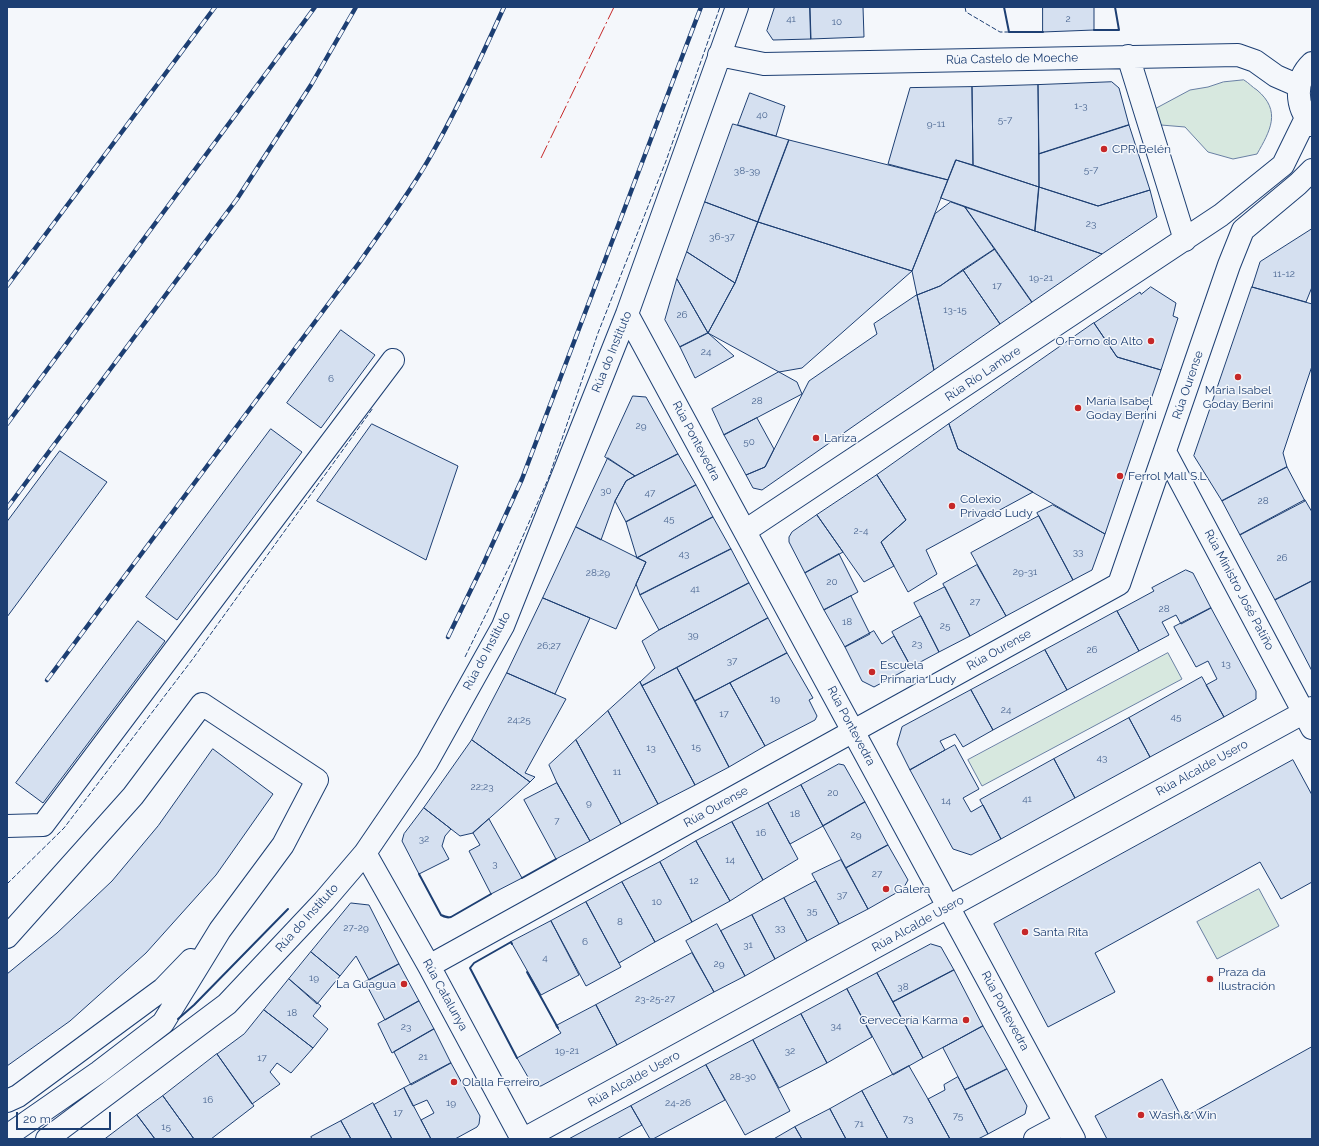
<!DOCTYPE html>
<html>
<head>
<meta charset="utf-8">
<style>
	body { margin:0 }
	#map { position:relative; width:1319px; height:1146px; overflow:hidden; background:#f4f7fb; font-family:Raleway,sans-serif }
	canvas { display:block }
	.frame { position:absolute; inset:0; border:8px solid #1d3f73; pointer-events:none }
	.scale { position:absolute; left:16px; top:1112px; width:95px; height:18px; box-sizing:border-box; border:2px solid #1d3f73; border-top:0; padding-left:5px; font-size:12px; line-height:14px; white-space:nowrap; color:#1d3f73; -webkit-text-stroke:3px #f4f7fb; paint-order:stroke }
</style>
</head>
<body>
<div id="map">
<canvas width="1319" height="1146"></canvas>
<div class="frame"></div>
<div class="scale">20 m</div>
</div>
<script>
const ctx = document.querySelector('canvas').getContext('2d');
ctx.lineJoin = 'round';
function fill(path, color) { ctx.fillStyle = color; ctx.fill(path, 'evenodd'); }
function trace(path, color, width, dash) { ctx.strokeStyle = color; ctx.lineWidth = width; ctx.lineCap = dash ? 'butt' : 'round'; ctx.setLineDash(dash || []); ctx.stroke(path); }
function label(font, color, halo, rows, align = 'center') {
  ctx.font = font + ' Raleway,sans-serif'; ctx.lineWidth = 3; ctx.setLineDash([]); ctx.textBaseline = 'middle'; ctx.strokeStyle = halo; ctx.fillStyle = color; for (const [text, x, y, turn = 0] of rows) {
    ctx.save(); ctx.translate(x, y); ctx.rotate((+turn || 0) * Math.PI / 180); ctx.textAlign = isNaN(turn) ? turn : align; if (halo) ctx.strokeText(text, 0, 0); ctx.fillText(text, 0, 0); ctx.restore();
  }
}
const green = new Path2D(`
	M1244 80C1249 83 1252 87 1257 90 1282 111 1270 131 1257 154L1233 159 1208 152 1185 127 1161 125 1149 112 1190 90 1208 87 1223 82Z
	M1168 653 1182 679 982 786 968 760Z
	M1259 889 1279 926 1217 959 1197 922Z`);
const building = new Path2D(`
	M775 7H810L811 39 773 40 767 31Z
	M810 7H863L864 37 811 39Z
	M1043 7H1094V30L1043 32Z
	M1112 82 1119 88 1129 125 1039 154 1038 85Z
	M1038 85 1039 187 973 165 972 87Z
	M972 87 973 165 956 160 948 180 888 164 910 88Z
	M750 93 785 106 776 136 738 125Z
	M733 124 789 140 758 222 705 202Z
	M1129 125 1150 190 1098 206 1039 187V154Z
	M789 140 948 180 912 271 758 222Z
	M956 160 1039 187 1035 231 941 198Z
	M1039 187 1098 206 1150 190 1157 217 1102 254 1035 231Z
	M705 202 758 222 735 283 687 252Z
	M951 202 965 207 995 249 940 286 917 295 912 271 935 214Z
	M965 207 1035 231 1102 254 1032 302Z
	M758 222 912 271 802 368 779 372 708 333 735 283Z
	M1312 229V287L1306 302 1252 287 1260 262Z
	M995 249 1032 302 1000 324 963 270Z
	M687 252 735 283 708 333 677 279Z
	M963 270 1000 324 934 370 917 295 940 286Z
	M677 279 708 333 680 347 665 320Z
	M1151 287 1176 303 1173 316 1178 318 1161 370 1117 357 1094 323 1140 292 1141 294Z
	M1252 287 1312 304V366L1283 453 1287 467 1222 501 1194 456Z
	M917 295 934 370 762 490 753 488 746 475 765 467 809 381 877 334 874 324Z
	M1094 323 1117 357 1161 370 1105 534 958 449 949 424Z
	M341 330 375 355 321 428 287 403Z
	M708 333 734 356 695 378 680 347Z
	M779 372 797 382 802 394 724 435 712 409Z
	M633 396 646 397 678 454 635 476 605 457Z
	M757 418 774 449 765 467 746 475 724 435Z
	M372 424 458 466 426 560 317 501Z
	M949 424 958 449 1033 492 926 550 937 574 908 592 881 542 906 520 877 475Z
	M271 429 302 452 177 620 146 597Z
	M60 451 107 482 7 617V522Z
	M678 454 696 485 626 522 615 501 626 481Z
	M608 458 635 476 626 481 615 501 601 540 576 527Z
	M1287 467 1305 501 1240 535 1222 501Z
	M877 475 906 520 881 542 894 566 864 582 817 515Z
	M696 485 713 517 637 558 626 522Z
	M1305 500 1312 512V581L1275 600 1240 535Z
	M1053 505 1105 534 1092 570 1073 580 1037 513Z
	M817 515 843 552 805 573 789 542V537L792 532Z
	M1039 516 1073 580 1006 616 971 553Z
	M713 517 731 549 640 595 636 584 646 562 637 558Z
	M576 527 646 562 616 629 543 598Z
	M731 549 749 583 659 630 640 595Z
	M839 554 858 592 824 610 805 573Z
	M977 565 1006 616 970 636 943 584Z
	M1186 570 1193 573 1211 608 1181 624 1176 615 1162 622 1169 635 1139 651 1117 611 1154 591 1152 588Z
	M1312 581V671L1275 600Z
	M749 583 768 618 642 686 640 682 655 668 642 641 659 630Z
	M945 587 970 636 939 652 914 603Z
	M851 596 870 634 845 647 824 610Z
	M543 598 590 618 555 694 507 673Z
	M1211 608 1256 691V699L1224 717 1206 685 1217 679 1208 661 1196 667 1174 627Z
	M1117 611 1139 651 1067 690 1045 650Z
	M921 616 939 652 911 667 892 632Z
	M768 618 787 653 695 701 677 668Z
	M138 621 165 641 43 803 16 783Z
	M874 631 882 644 894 636 911 667 874 687 862 681 845 647Z
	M1045 650 1067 690 993 730 971 690Z
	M787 653 813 698 809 700 817 716 815 720 765 746 730 683Z
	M677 668 729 767 695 785 642 686Z
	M507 673 566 699 525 773 535 777 530 782 472 740Z
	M1202 677 1224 717 1150 757 1129 718Z
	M640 682 695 785 658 804 608 711Z
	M730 683 765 746 729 767 695 701Z
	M971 690 993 730 963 747 955 734 940 741 945 750 910 770 897 744 902 727Z
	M608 711 658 804 621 824 576 740Z
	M1129 718 1150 757 1075 798 1054 759Z
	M472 740 530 782 473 833 460 836 424 808Z
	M576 740 621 824 590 841 557 783 549 765Z
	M955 745 979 789 963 798 971 812 983 805 1001 839 971 855 953 849 910 770Z
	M213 749 273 794 216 875 146 953 70 1021 7 1066V974L57 933 112 881 158 826Z
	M1054 759 1075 798 1001 839 980 800Z
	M1293 760 1312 795V882L1281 899 1260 862 1095 953 1115 992 1048 1027 994 924Z
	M839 764 844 765 865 802 823 826 801 785Z
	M557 783 590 841 556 859 524 800Z
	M801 785 823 826 790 844 768 803Z
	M865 802 888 845 846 868 823 826Z
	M768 803 798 859 763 880 732 822Z
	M424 808 451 829 445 836 442 846 449 859 419 874 402 841 404 834Z
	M489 819 522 878 491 894 469 851 480 845 473 833Z
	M732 822 763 880 730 901 696 841Z
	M696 841 730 901 692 922 660 862Z
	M888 845 908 880 903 889 868 909 846 868Z
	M841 860 868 909 839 924 812 874Z
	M660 862 692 922 655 942 622 882Z
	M816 881 839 924 807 941 784 898Z
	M622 882 655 942 619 963 586 902Z
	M784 898 807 941 775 959 752 915Z
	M586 902 621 967 586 986 551 921Z
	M351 903 369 905 399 964 369 980 356 956 340 976 311 952Z
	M752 915 775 959 745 976 721 931Z
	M551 921 579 975 541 995 511 942Z
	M717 924 745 976 714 992 686 941Z
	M931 944 941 947 954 970 893 1002 877 973Z
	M311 952 340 976 317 1004 289 979Z
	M692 953 714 992 617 1045 596 1005Z
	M399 964 419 1001 385 1020 365 982Z
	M954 970 983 1026 923 1058 893 1002Z
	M877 973 923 1058 893 1075 847 989Z
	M289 979 321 1006 313 1016 328 1029 313 1048 264 1010Z
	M847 989 872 1037 827 1063 801 1014Z
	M419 1001 434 1029 392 1053 378 1024Z
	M596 1005 617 1045 541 1086H535L532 1084 517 1058 561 1033 556 1026Z
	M264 1010 313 1048 291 1073 277 1063 270 1072 280 1084 252 1104 217 1054 244 1034Z
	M801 1014 827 1063 779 1088 753 1040Z
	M983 1026 1007 1069 965 1090 943 1048Z
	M434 1029 451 1063 411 1085 394 1052Z
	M753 1040 790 1111 745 1135 706 1065Z
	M1312 1047V1139H1107L1095 1116 1162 1079 1182 1118Z
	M217 1054 254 1106 211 1139H194L163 1096Z
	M451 1063 480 1116 479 1124 477 1127 455 1139H431L421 1120 434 1113 427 1100 413 1106 404 1088Z
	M706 1065 725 1100 653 1139H650L631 1106Z
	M909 1066 928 1099 950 1139H888L862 1091Z
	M1007 1069 1027 1106 1025 1114 988 1134 965 1090Z
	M958 1077 988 1134 978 1139H950L928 1099 945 1090 944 1085Z
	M404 1088 421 1120 431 1139H392L374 1105Z
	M862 1091 888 1139H846L830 1109Z
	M163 1096 194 1139H155L137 1115Z
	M373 1103 392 1139H351L341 1121Z
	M631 1106 642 1125 617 1139H569Z
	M830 1109 846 1139H802L795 1127Z
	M137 1115 155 1139H105Z
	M341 1121 351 1139H312L311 1137Z
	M795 1127 802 1139H774Z`);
const minor = new Path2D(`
	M719 55 764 64 1238 55 1255 61 1276 76 1299 86
	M1128 56 1185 240
	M1312 63C1294 80 1295 107 1312 125
	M627 314 1074 1139
	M1165 452 1312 728
	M745 531 1221 215 1283 165 1306 118
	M7 826 43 825 393 360
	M365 853 429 966 522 1139
	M7 937 133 796 202 704 317 780 283 845 220 930 163 1023 99 1072 7 1136
	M429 966 1119 584 1229 265 1243 230 1298 184 1312 170
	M7 1101 18 1096 163 989 191 960
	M47 1139 227 1004 324 901 365 853 427 762 503 626 627 314 737 7
	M524 1139 1312 708
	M1035 1139 1065 1123`);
const rail = new Path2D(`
	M7 286 215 7
	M7 424 315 7
	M7 508 237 199 311 85 356 7
	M448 637 482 567 522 479 701 7
	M47 680 359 263C383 228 409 194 430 157 458 108 481 58 504 7`);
const fence = new Path2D(`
	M965 7 966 12 1000 32H1009
	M465 657 512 561 549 477 598 333 666 161 720 7
	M7 884 64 828 192 660 373 408`);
const wall = new Path2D(`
	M1004 7 1009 32H1043
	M1094 30H1119L1115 7
	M419 874 441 915C445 917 447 918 451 917L491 894
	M522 878 556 859
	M512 944 511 942 474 963 470 968 517 1058
	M527 972 558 1028
	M178 1019 194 1005 288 909`);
const power = new Path2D(`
	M541 158 614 7`);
const markers = [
	[1104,149,4,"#c62828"],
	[1151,341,4,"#c62828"],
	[1238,377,4,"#c62828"],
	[1078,408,4,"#c62828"],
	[816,438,4,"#c62828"],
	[1120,476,4,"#c62828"],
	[952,506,4,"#c62828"],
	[872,672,4,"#c62828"],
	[886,889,4,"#c62828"],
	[1025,932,4,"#c62828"],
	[1210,979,4,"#c62828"],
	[404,984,4,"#c62828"],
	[966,1020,4,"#c62828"],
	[454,1082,4,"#c62828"],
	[1141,1115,4,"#c62828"]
];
const numberNames = [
	["41",791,19],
	["2",1068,19],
	["10",837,22],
	["1-3",1081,106],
	["40",762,115],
	["5-7",1005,120],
	["9-11",936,124],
	["5-7",1091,170],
	["38-39",747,171],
	["23",1091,224],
	["36-37",722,237],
	["11-12",1284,274],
	["19-21",1041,278],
	["17",997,286],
	["13-15",955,310],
	["26",682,315],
	["24",706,352],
	["6",331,379],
	["28",757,401],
	["29",641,426],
	["50",749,442],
	["30",606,491],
	["47",650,493],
	["28",1263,501],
	["45",669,519],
	["2-4",861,531],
	["33",1078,552],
	["43",684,554],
	["26",1282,558],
	["29-31",1025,572],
	["28;29",598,573],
	["20",832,582],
	["41",695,589],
	["27",975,602],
	["28",1164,609],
	["18",847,622],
	["25",945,626],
	["39",693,635],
	["23",917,644],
	["26;27",549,646],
	["26",1092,650],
	["37",732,661],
	["13",1226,664],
	["19",775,699],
	["24",1006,710],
	["17",724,714],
	["45",1176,717],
	["24;25",519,720],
	["15",696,747],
	["13",651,748],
	["43",1102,758],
	["11",617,772],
	["22;23",482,787],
	["20",833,793],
	["41",1027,799],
	["14",946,801],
	["9",589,803],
	["18",795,814],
	["7",557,821],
	["16",761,833],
	["29",856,835],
	["32",424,839],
	["14",730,860],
	["3",495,864],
	["27",877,874],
	["12",694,881],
	["37",842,895],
	["10",657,902],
	["35",812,911],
	["8",620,922],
	["27-29",356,928],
	["33",780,928],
	["6",585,942],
	["31",748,945],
	["4",545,958],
	["29",719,964],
	["19",314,978],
	["38",903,987],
	["23-25-27",655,999],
	["18",292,1013],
	["34",836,1026],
	["23",406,1027],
	["19-21",567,1051],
	["32",790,1051],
	["21",423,1057],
	["17",262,1058],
	["28-30",743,1077],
	["16",208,1100],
	["19",451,1103],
	["24-26",678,1103],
	["17",398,1113],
	["75",958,1116],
	["73",908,1119],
	["71",859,1124],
	["15",166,1127]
];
const streetNames = [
	["Rúa Castelo de Moeche",1012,59,-1],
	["Rúa do Instituto",612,352,-68],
	["Rúa Río Lambre",983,374,-34],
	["Rúa Ourense",1188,385,-71],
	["Rúa Pontevedra",696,441,62],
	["Rúa Ministro José Patiño",1239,590,62],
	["Rúa Ourense",999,650,-29],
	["Rúa do Instituto",487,651,-62],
	["Rúa Pontevedra",851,726,62],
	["Rúa Alcalde Usero",1202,768,-29],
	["Rúa Ourense",716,807,-29],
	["Rúa do Instituto",307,918,-48],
	["Rúa Alcalde Usero",918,924,-29],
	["Rúa Catalunya",445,995,61],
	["Rúa Pontevedra",1005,1011,62],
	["Rúa Alcalde Usero",634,1079,-29]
];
const poiNames = [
	["CPR Belén",1112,149],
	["O Forno do Alto",1143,341,"right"],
	["Maria Isabel",1238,390,"center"],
	["Goday Berini",1238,404,"center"],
	["María Isabel",1086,401],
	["Goday Berini",1086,415],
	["Lariza",824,438],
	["Ferrol Mall S.L",1128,476],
	["Colexio",960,499],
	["Privado Ludy",960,513],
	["Escuela",880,665],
	["Primaria Ludy",880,679],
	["Galera",894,889],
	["Santa Rita",1033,932],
	["Praza da",1218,972],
	["Ilustración",1218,986],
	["La Guagua",396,984,"right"],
	["Cervecería Karma",958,1020,"right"],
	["Olalla Ferreiro",462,1082],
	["Wash & Win",1149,1115]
];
fill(green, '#d7e8df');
trace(green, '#687fa3', 1);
fill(building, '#d5e0f0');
trace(building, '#1d3f73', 1);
trace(minor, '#1d3f73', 24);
trace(minor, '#f4f7fb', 22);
trace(rail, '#1d3f73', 4.5);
trace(rail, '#f4f7fb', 3, [9]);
trace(fence, '#1d3f73', 1, [5, 2]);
trace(wall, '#1d3f73', 2);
trace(power, '#c62828', 1, [14, 3, 2, 3]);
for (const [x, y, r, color] of markers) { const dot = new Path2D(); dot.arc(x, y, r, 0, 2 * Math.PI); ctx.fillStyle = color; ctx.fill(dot); trace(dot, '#f4f7fb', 1.5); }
label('10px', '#4b6792', null, numberNames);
label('12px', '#1d3f73', '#f4f7fb', streetNames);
label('12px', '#1d3f73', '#f4f7fb', poiNames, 'left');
</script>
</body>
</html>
